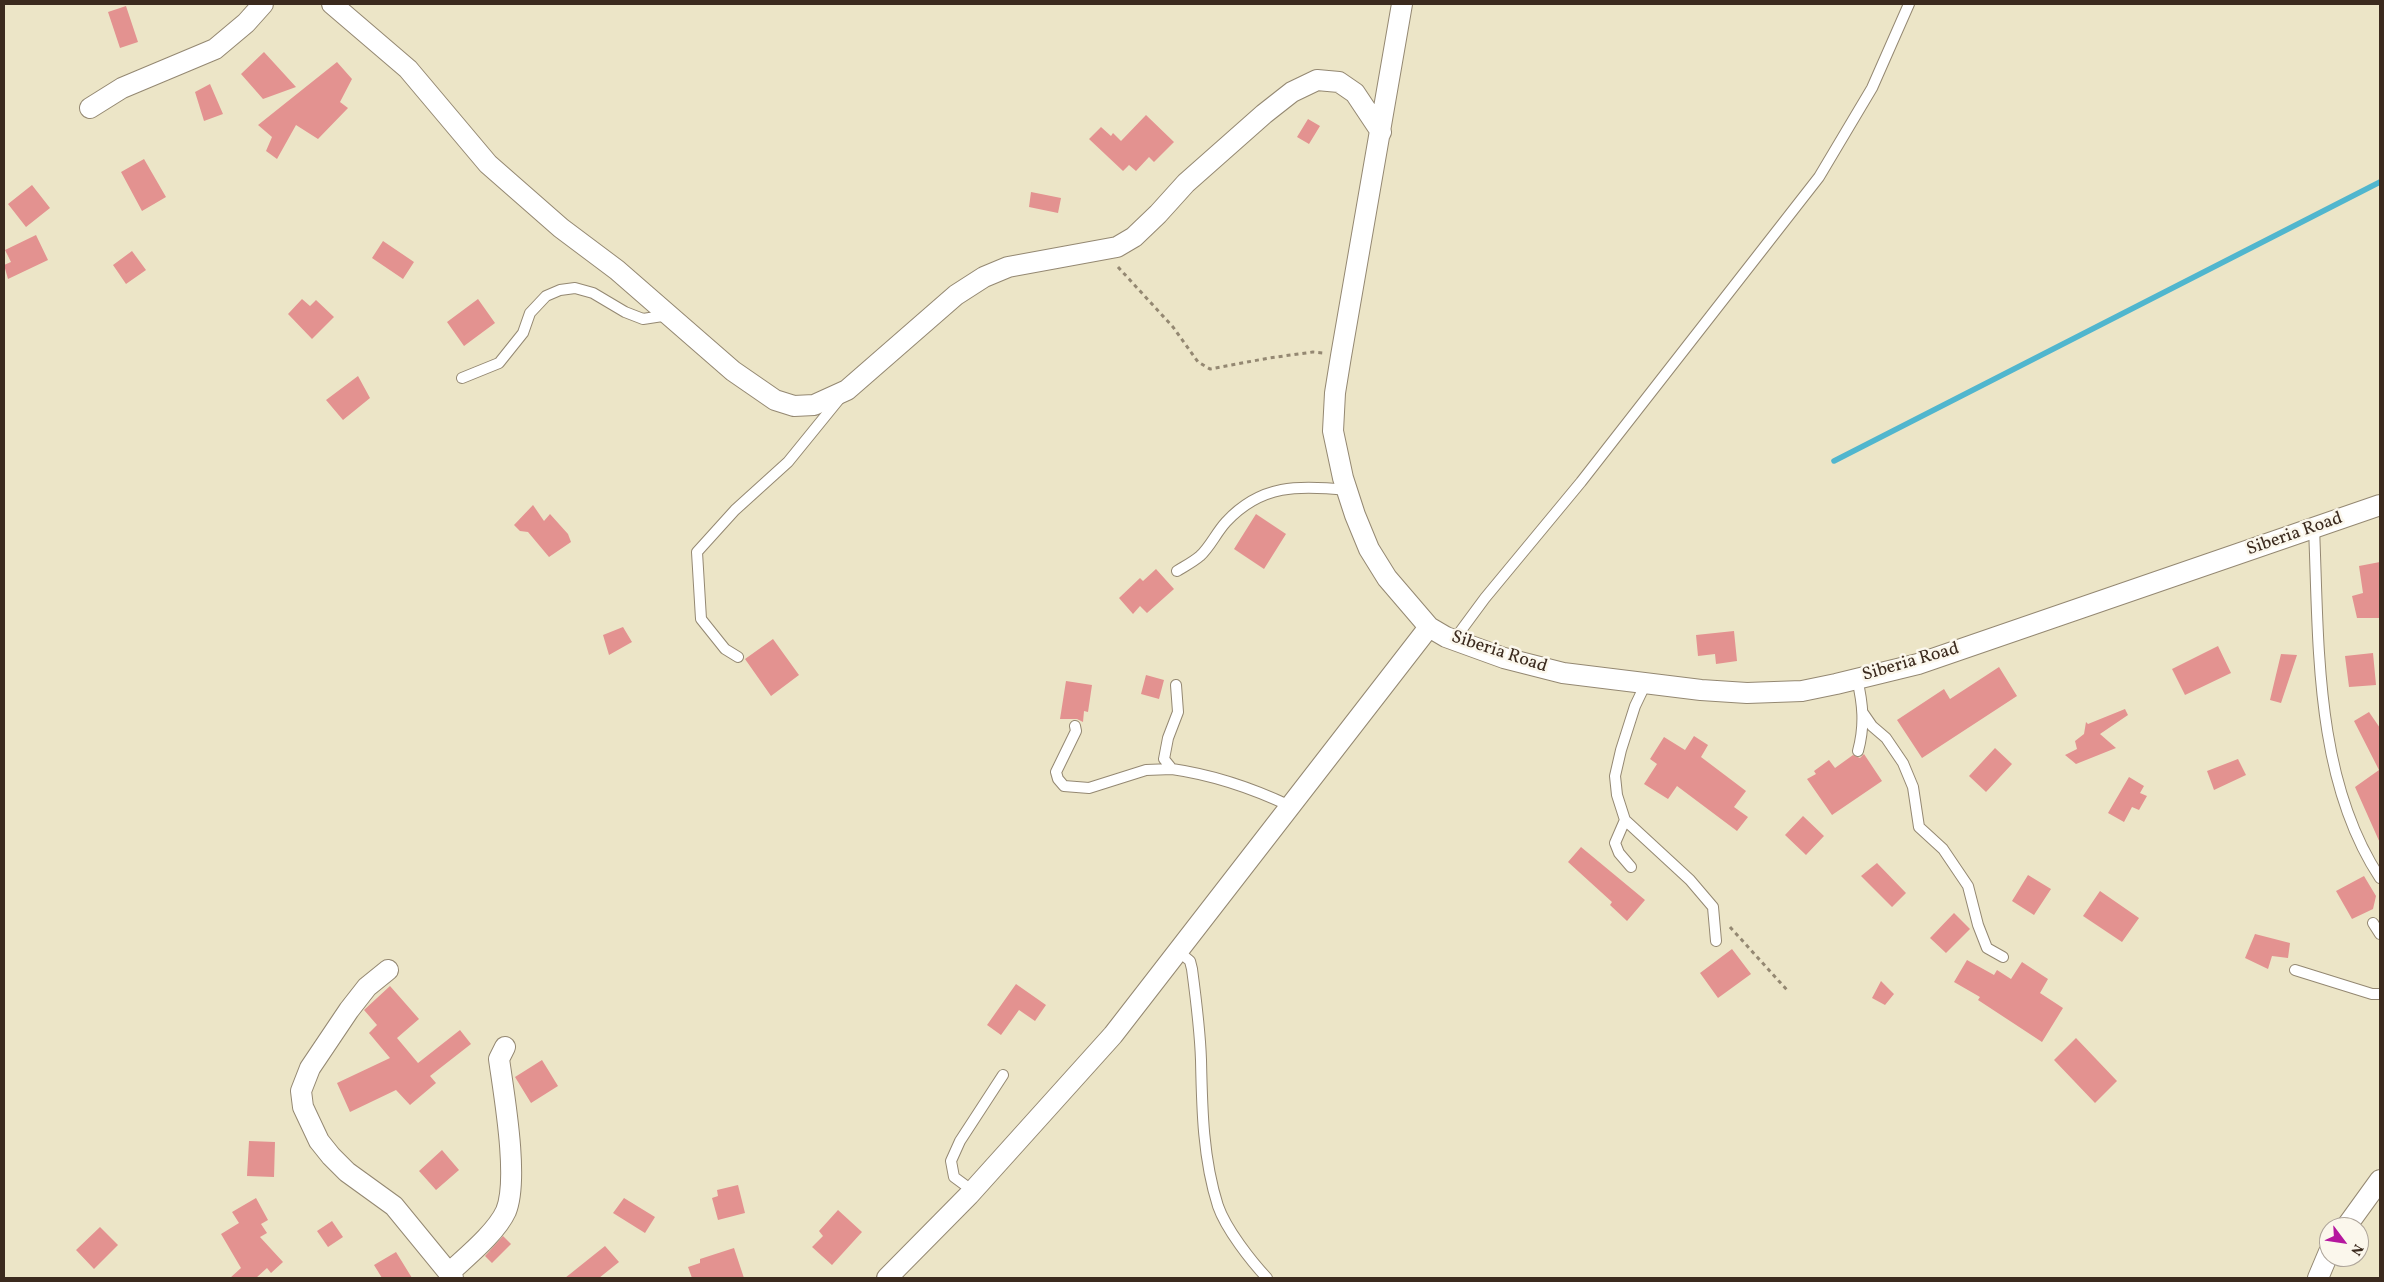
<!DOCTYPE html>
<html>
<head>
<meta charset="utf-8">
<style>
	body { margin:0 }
	#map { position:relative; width:2384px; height:1282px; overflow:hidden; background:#ece5c7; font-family:Vollkorn,serif }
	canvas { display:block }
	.frame { position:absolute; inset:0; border:5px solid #3b2a1e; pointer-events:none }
	.north { position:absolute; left:2319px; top:1217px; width:50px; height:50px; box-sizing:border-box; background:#fbf7ec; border:1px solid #aea59a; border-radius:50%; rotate:121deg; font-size:14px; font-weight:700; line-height:20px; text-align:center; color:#3b2a1e }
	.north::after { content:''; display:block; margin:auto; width:18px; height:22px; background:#b5179e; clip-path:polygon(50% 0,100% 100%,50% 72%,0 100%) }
</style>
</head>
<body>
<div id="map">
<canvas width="2384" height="1282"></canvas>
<div class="frame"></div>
<div class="north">N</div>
</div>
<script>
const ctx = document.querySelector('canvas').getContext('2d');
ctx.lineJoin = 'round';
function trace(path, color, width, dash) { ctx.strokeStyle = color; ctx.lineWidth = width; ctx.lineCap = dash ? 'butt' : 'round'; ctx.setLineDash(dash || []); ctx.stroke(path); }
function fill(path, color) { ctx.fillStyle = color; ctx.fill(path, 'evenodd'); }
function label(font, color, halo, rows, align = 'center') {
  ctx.font = font + ' Vollkorn,serif'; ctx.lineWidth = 5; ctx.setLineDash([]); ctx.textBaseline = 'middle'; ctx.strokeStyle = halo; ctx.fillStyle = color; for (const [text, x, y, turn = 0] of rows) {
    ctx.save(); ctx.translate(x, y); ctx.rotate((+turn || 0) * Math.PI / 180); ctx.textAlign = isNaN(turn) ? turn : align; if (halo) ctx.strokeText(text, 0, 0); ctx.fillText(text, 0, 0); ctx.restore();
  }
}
const stream = new Path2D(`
	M1834 461 2380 182`);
const building = new Path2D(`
	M126 6 138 42 120 48 108 12Z
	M264 52 296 87 263 99 241 74Z
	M337 62 352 79 340 102 348 108 318 139 296 125 277 159 266 151 272 137 258 125Z
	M210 84 223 114 204 121 195 92Z
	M1146 115 1174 142 1154 162 1149 157 1136 171 1129 165 1123 171 1089 139 1101 127 1111 136 1113 133 1121 141Z
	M1308 119 1320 126 1309 144 1297 137Z
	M144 159 166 197 142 211 121 172Z
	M32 185 50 208 26 227 8 204Z
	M1031 192 1061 198 1058 213 1029 207Z
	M36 235 48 260 8 279 4 265 11 262 5 250Z
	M383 241 414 262 403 279 372 258Z
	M132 251 146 270 126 284 113 265Z
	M302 299 310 306 316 300 334 317 312 339 288 314Z
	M478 299 495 323 464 346 447 322Z
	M358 376 370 398 343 420 326 400Z
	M533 505 544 521 550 514 568 534 571 542 549 557 528 532 520 531 514 525Z
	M1256 514 1286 534 1264 569 1234 549Z
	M2380 562V618H2357L2352 596 2363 593 2359 566Z
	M1156 569 1174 589 1147 613 1140 606 1133 614 1119 598 1140 578 1143 581Z
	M623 627 632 642 609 655 603 635Z
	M1734 631 1737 661 1716 664 1715 654 1698 656 1696 635Z
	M773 639 799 675 771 696 745 659Z
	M2218 646 2231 673 2185 695 2172 669Z
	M2373 653 2376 685 2349 687 2345 656Z
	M2281 654 2297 655 2281 703 2270 700Z
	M1999 667 2017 696 1922 758 1897 720 1944 689 1950 699Z
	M1146 675 1164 680 1159 699 1141 694Z
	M1066 681 1092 685 1088 712 1084 711 1083 722 1077 719H1060Z
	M2125 709 2128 715 2100 734 2116 748 2076 764 2065 755 2077 749 2075 741 2084 734 2086 722 2088 724Z
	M2369 712 2380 728V843L2355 787 2379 770 2354 721Z
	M1694 736 1708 745 1701 757 1746 791 1734 807 1748 817 1737 831 1677 786 1668 799 1644 784 1657 764 1650 759 1664 737 1685 750Z
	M1995 748 2012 764 1986 792 1969 776Z
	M1864 754 1882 781 1832 815 1807 779 1816 774 1814 771 1829 760 1835 768 1853 755 1860 758Z
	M2238 759 2246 775 2214 790 2207 771Z
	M2129 777 2144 786 2140 793 2147 796 2139 810 2132 807 2124 822 2108 813Z
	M1803 816 1824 836 1806 855 1785 835Z
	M1581 847 1645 900 1627 921 1610 905 1612 902 1568 862Z
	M1877 863 1906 893 1892 907 1861 876Z
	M2028 875 2051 889 2034 915 2012 901Z
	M2364 876 2376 896 2373 909 2352 919 2336 891Z
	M2100 891 2139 918 2122 942 2083 916Z
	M1954 913 1970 929 1946 953 1930 938Z
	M2255 934 2290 943 2288 958 2272 956 2268 969 2245 958Z
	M1732 949 1751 974 1718 998 1700 973Z
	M1967 960 1994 975 1997 970 2011 979 2022 962 2048 979 2040 993 2063 1008 2042 1042 1978 1000 1980 997 1954 982Z
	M1881 981 1894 994 1885 1005 1872 998Z
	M1016 984 1046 1005 1035 1021 1019 1010 1001 1035 987 1025Z
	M390 986 419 1019 397 1038 418 1063 460 1030 471 1044 430 1076 436 1083 410 1105 396 1090 350 1112 337 1083 390 1058 369 1033 377 1025 364 1010Z
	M2076 1038 2117 1081 2095 1103 2054 1060Z
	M542 1060 558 1086 531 1103 515 1077Z
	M249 1141 275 1142 274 1177 247 1176Z
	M442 1150 459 1170 436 1190 419 1171Z
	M738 1185 745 1213 718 1220 712 1198 718 1196 717 1190Z
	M256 1198 268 1220 261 1224 267 1233 260 1237 283 1262 271 1273 267 1268 256 1278H230L241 1268 221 1234 239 1223 232 1212Z
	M624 1198 655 1217 645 1233 613 1213Z
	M838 1210 862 1232 832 1265 812 1247 823 1236 819 1231Z
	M332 1221 343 1237 328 1247 317 1231Z
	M100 1227 118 1245 94 1269 76 1250Z
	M503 1236 511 1244 492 1263 485 1256Z
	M605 1246 619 1262 599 1278H565Z
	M734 1248 744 1278H692L688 1267 700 1263V1259Z
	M396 1252 412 1278H382L374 1265Z`);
const path = new Path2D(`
	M1118 267 1173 327 1198 362 1210 369 1269 358 1313 352 1323 353
	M1730 927 1787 990`);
const lane = new Path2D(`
	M462 378 499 363 523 333 530 313 546 296 560 290 575 288 593 293 625 312 643 319 669 315
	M2314 528C2319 643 2314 778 2380 878
	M1177 571C1185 566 1193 562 1200 556 1210 547 1216 533 1226 522 1261 484 1299 485 1347 490
	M1454 640 1485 598 1581 482 1819 177 1872 88 1909 4
	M738 657 725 649 701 619 697 552 735 510 788 462 840 398
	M1857 679C1863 704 1865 725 1858 751
	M1646 683 1635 706 1621 750 1615 776 1617 795 1625 820 1690 880 1713 907 1716 941
	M1176 685 1178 712 1168 738 1164 759 1172 769C1214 775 1252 788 1290 806
	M1863 713 1872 726 1886 738 1903 763 1913 787 1919 827 1943 849 1968 886 1978 925 1987 948 2003 957
	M1075 726 1076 731 1056 772 1058 779 1064 786 1089 788 1146 770 1172 769
	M1625 820 1615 843 1619 853 1631 867
	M2373 923 2380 934
	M1178 951 1190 961 1192 969C1196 999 1200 1030 1201 1060 1202 1110 1203 1159 1218 1206 1226 1229 1251 1261 1267 1278
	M2295 970 2372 994H2380
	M973 1191 954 1177 951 1161 960 1141 1003 1075`);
const street = new Path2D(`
	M332 4 408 69 488 164 561 228 617 270 733 371 775 400 794 406 814 405 847 390 956 295 984 277 1008 267 1117 247 1134 237 1158 214 1186 183 1264 114 1292 92 1317 80 1339 82 1355 93 1381 132
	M1402 4 1341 356 1335 393 1333 431 1343 478 1355 515 1369 549 1387 578 1429 627 1446 637 1504 658 1563 673 1701 690 1747 693 1802 691 1836 684 1918 664 2380 505
	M90 108 122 88 215 49 246 23 263 4
	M388 970 367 987 349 1010 310 1068 301 1091 303 1107 319 1141 331 1156 347 1172 394 1206 453 1278
	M2346 1227 2380 1180
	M449 1273C466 1257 496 1233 506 1211 519 1179 504 1095 499 1059L505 1047
	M887 1278 969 1195 1113 1035 1429 627
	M2318 1278 2329 1252`);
const streetNames = [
	["Siberia Road",2295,535,-19],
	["Siberia Road",1499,653,18],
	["Siberia Road",1911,663,-16]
];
trace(stream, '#50b6ce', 5.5);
fill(building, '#e39290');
trace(lane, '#948872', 12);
trace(street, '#948872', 22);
trace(path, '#948872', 3, [4, 4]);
trace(lane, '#fff', 10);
trace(street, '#fff', 20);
label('18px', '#3b2a1e', '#fbf7ec', streetNames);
</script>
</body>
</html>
